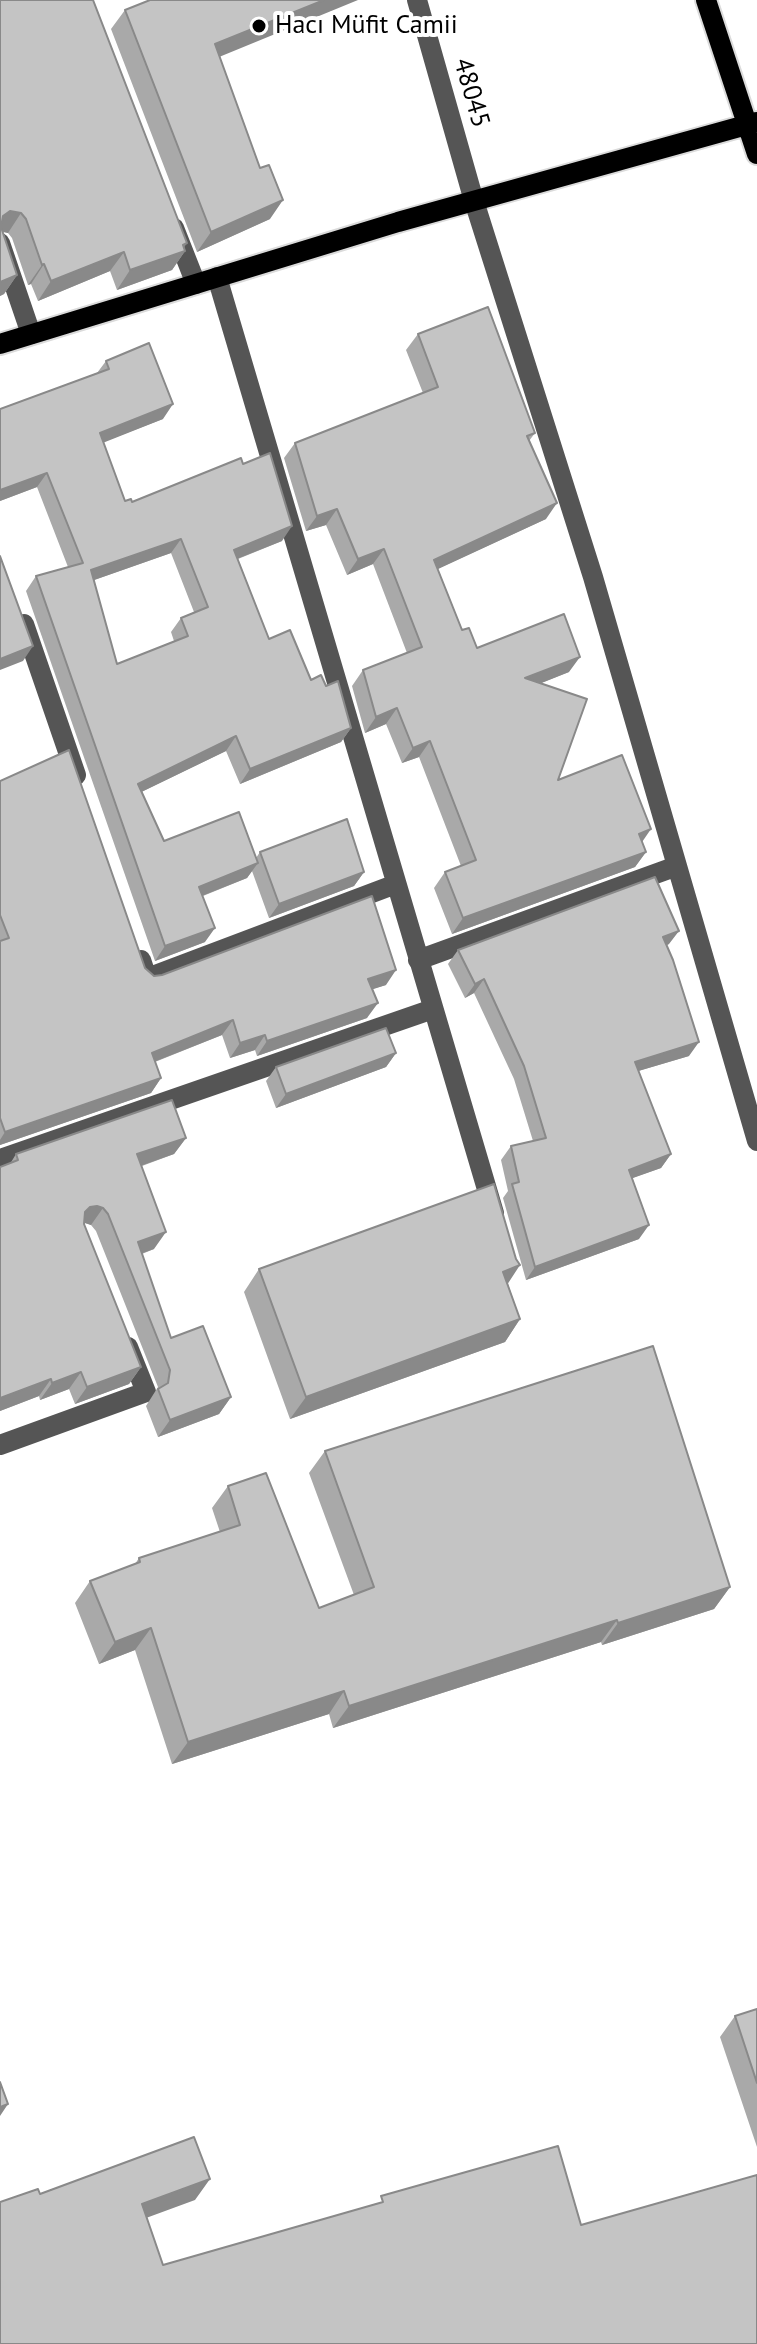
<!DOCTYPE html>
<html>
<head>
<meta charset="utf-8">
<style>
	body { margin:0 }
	canvas { display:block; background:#fff }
</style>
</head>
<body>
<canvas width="757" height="2344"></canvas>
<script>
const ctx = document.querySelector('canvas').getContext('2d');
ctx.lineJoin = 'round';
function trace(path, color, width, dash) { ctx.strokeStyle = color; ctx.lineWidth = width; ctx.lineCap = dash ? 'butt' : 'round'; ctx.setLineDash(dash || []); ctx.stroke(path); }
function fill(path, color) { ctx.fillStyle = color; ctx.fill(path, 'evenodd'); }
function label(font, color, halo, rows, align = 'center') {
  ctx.font = font + ' "PT Sans",sans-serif'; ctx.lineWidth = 8; ctx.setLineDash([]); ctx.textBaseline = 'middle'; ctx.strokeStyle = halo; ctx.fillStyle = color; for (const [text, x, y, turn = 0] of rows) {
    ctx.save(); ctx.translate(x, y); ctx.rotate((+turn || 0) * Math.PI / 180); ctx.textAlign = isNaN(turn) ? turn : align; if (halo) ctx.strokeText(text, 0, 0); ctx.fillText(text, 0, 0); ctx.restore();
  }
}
const minor = new Path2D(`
	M417 0 474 201 593 577 757 1141
	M174 228 196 284
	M0 243 31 334
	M217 277 494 1213
	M24 624 76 775
	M141 960 147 978 396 884
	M418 960 677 866
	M0 1159 433 1009
	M0 1445 146 1392 128 1347`);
const major = new Path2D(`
	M706 0 757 154
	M0 344 398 222 757 122`);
const wall = new Path2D(`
	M0 0H93L187 243 184 247 185 251 172 270 117 290 110 271 38 301 31 284 28 285 12 238 8 233 3 232 17 275 4 294 0 296Z
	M125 10 220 56 270 219 197 252 111 29Z
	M418 334 535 433 529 441 546 519 437 569 462 630 477 648 569 672 541 683 558 780 642 842 646 852 635 867 452 934 434 888 445 872 461 866 419 757 402 763 386 724 365 733 352 686 363 670 407 653 373 564 347 575 326 525 306 531 284 458 295 443 423 393 406 350Z
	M106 361 163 419 103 442 125 501 282 541 238 559 269 639 311 680 326 686 351 728 341 742 240 784 226 751 141 792 164 841 256 858 260 852 364 872 354 886 269 918 252 871 247 878 203 896 205 942 155 961 26 591 36 576 68 567 37 487 0 501V409L97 373ZM171 553 194 612 181 618 171 632 174 641 117 664 94 580Z
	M0 781 145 968 154 976 386 985 372 989 367 1018 257 1056 255 1050 230 1058 222 1035 155 1062 161 1078 151 1093 0 1145Z
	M669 944 667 945 689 1056 638 1071 671 1154 661 1168 632 1178 639 1239 526 1280 503 1198 508 1191 501 1160 511 1146 533 1141 514 1079 474 993 465 998 448 964 458 950Z
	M396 1053 386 1067 276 1108 266 1081 276 1067Z
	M186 1138 174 1154 142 1166 154 1249 142 1254 171 1338 231 1397 219 1414 158 1437 146 1406 158 1387 96 1231 91 1225 85 1223 84 1224 141 1367 129 1384 75 1404 69 1389 40 1400 39 1396 0 1411V1167L10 1164 16 1154Z
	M259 1269 508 1284 520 1319 505 1342 290 1419 244 1292Z
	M325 1451 730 1587 714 1609 602 1645 601 1642 333 1728 329 1714 172 1764 135 1650 99 1664 75 1603 90 1581 135 1564 139 1558 220 1532 212 1508 228 1486 319 1608 354 1595 309 1473Z
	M757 2009V2147L720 2037 735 2016Z`);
const shadedWall = new Path2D(`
	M324 0H358L202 64 215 44Z
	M283 200 270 219 197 252 211 232Z
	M10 211 21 213 8 233 0 231 3 216Z
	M187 243 180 252 185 251 172 270 117 290 130 270Z
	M124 252 110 271 38 301 51 281Z
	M44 264 31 284 28 285 42 265Z
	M17 275 4 294 0 296V282Z
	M173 404 163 419 90 448 100 433Z
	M47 473 37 487 0 501V490Z
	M557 503 546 519 423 576 434 560Z
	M337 509 326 525 306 531 317 516Z
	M292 526 282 541 224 564 234 550Z
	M181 539 171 553 80 585 91 570Z
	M384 549 373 564 347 575 358 559Z
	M33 646 23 661 0 670V659Z
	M580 657 569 672 514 694 525 678Z
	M397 708 386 724 365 733 376 717Z
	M351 728 341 742 240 784 250 769Z
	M236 736 226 751 127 799 138 784Z
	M430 741 419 757 402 763 413 748Z
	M651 829 640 845 639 834Z
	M646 852 635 867 452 934 463 918Z
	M258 863 247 878 189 901 199 887Z
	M364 872 354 886 269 918 279 904Z
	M215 928 205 942 155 961 165 946Z
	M679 931 669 944 654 951 663 937Z
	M396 970 386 985 358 994 368 979Z
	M484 979 474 993 465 998 475 984Z
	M378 1003 367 1018 257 1056 267 1041Z
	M233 1020 222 1035 141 1067 152 1053Z
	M265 1035 255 1050 230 1058 240 1043Z
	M699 1042 689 1056 625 1075 635 1062Z
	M396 1053 386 1067 276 1108 286 1094Z
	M161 1078 151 1093 0 1145V1140L5 1132Z
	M186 1138 174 1154 126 1171 137 1154Z
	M671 1154 661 1168 619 1183 629 1170Z
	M97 1206 103 1208 91 1225 85 1223 79 1224 85 1212 90 1207Z
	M649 1225 639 1239 526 1280 535 1267Z
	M166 1232 154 1249 126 1259 138 1242Z
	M520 1265 505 1288 503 1272Z
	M520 1319 505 1342 290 1419 306 1397Z
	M141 1367 129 1384 75 1404 87 1387Z
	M81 1372 69 1389 40 1400 52 1383Z
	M51 1379 39 1396 0 1411V1398Z
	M231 1397 219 1414 158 1437 170 1420Z
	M730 1587 714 1609 602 1645 618 1623Z
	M617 1620 601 1642 333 1728 349 1706Z
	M151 1628 135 1650 99 1664 115 1642Z
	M344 1691 329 1714 172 1764 188 1742Z
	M8 2104 0 2116V2107Z
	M210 2179 195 2200 127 2225 142 2204Z`);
const building = new Path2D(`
	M0 0H93L187 243 183 245 185 251 130 270 124 252 51 281 44 264 42 265 26 219 21 213 10 211 3 216 1 227 17 275 0 282Z
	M150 0H324L215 44 260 168 269 165 283 200 211 232 125 10Z
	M488 307 535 433 527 436 557 503 434 560 462 630 469 628 477 648 564 614 580 657 525 678 587 699 558 780 622 755 651 829 639 834 646 852 463 918 445 872 476 860 430 741 413 748 397 708 376 717 363 670 422 647 384 549 358 559 337 509 317 516 295 443 438 387 418 334Z
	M149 343 173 404 100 433 125 501 131 499 132 502 241 458 243 464 270 453 292 526 234 550 269 639 290 630 311 680 321 675 326 686 338 681 351 728 250 769 236 736 138 784 164 841 239 812 258 863 199 887 215 928 165 946 36 576 83 563 47 473 0 490V409L109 369 106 361ZM181 539 208 607 181 618 188 636 117 664 91 570Z
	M0 556 33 646 0 659Z
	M69 750 145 968 154 976 162 975 372 896 396 970 368 979 378 1003 267 1041 265 1035 240 1043 233 1020 152 1053 161 1078 5 1132 0 1118V941L9 938 0 915V781Z
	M347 819 364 872 279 904 260 852Z
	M655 877 679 931 663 937 673 960 699 1042 635 1062 671 1154 629 1170 649 1225 535 1267 512 1184 519 1182 511 1146 546 1138 524 1066 484 979 475 984 458 950Z
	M386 1028 396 1053 286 1094 276 1067Z
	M172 1100 186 1138 137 1154 166 1232 138 1242 171 1338 203 1326 231 1397 170 1420 158 1389 168 1383 170 1370 108 1214 103 1208 97 1206 90 1207 85 1212 84 1224 141 1367 87 1387 81 1372 52 1383 51 1379 0 1398V1167L18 1160 16 1154Z
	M494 1184 516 1259 520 1265 503 1272 520 1319 306 1397 259 1269Z
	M653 1346 730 1587 618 1623 617 1620 349 1706 344 1691 188 1742 151 1628 115 1642 90 1581 140 1562 139 1558 240 1525 228 1486 266 1473 319 1608 374 1587 325 1451Z
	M757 2009V2083L735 2016Z
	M0 2082 8 2104 0 2107Z
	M194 2137 210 2179 142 2204 163 2265 383 2202 381 2196 558 2146 581 2225 757 2175V2344H0V2202L38 2189 40 2194Z`);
const markers = [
	[259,26,8,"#000"]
];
const poiNames = [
	["Hacı Müfit Camii",275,26]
];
const streetNames = [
	["48045",471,93,74]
];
trace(major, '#dbdbdb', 24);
trace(minor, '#555', 20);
trace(major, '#000', 20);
fill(wall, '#a9a9a9');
fill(shadedWall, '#898989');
fill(building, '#c4c4c4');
trace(building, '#898989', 2);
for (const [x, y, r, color] of markers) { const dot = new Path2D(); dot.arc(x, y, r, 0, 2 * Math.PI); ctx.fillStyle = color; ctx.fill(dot); trace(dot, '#fff', 3); }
label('26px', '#000', '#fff', poiNames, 'left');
label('26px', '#000', '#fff', streetNames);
</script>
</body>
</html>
